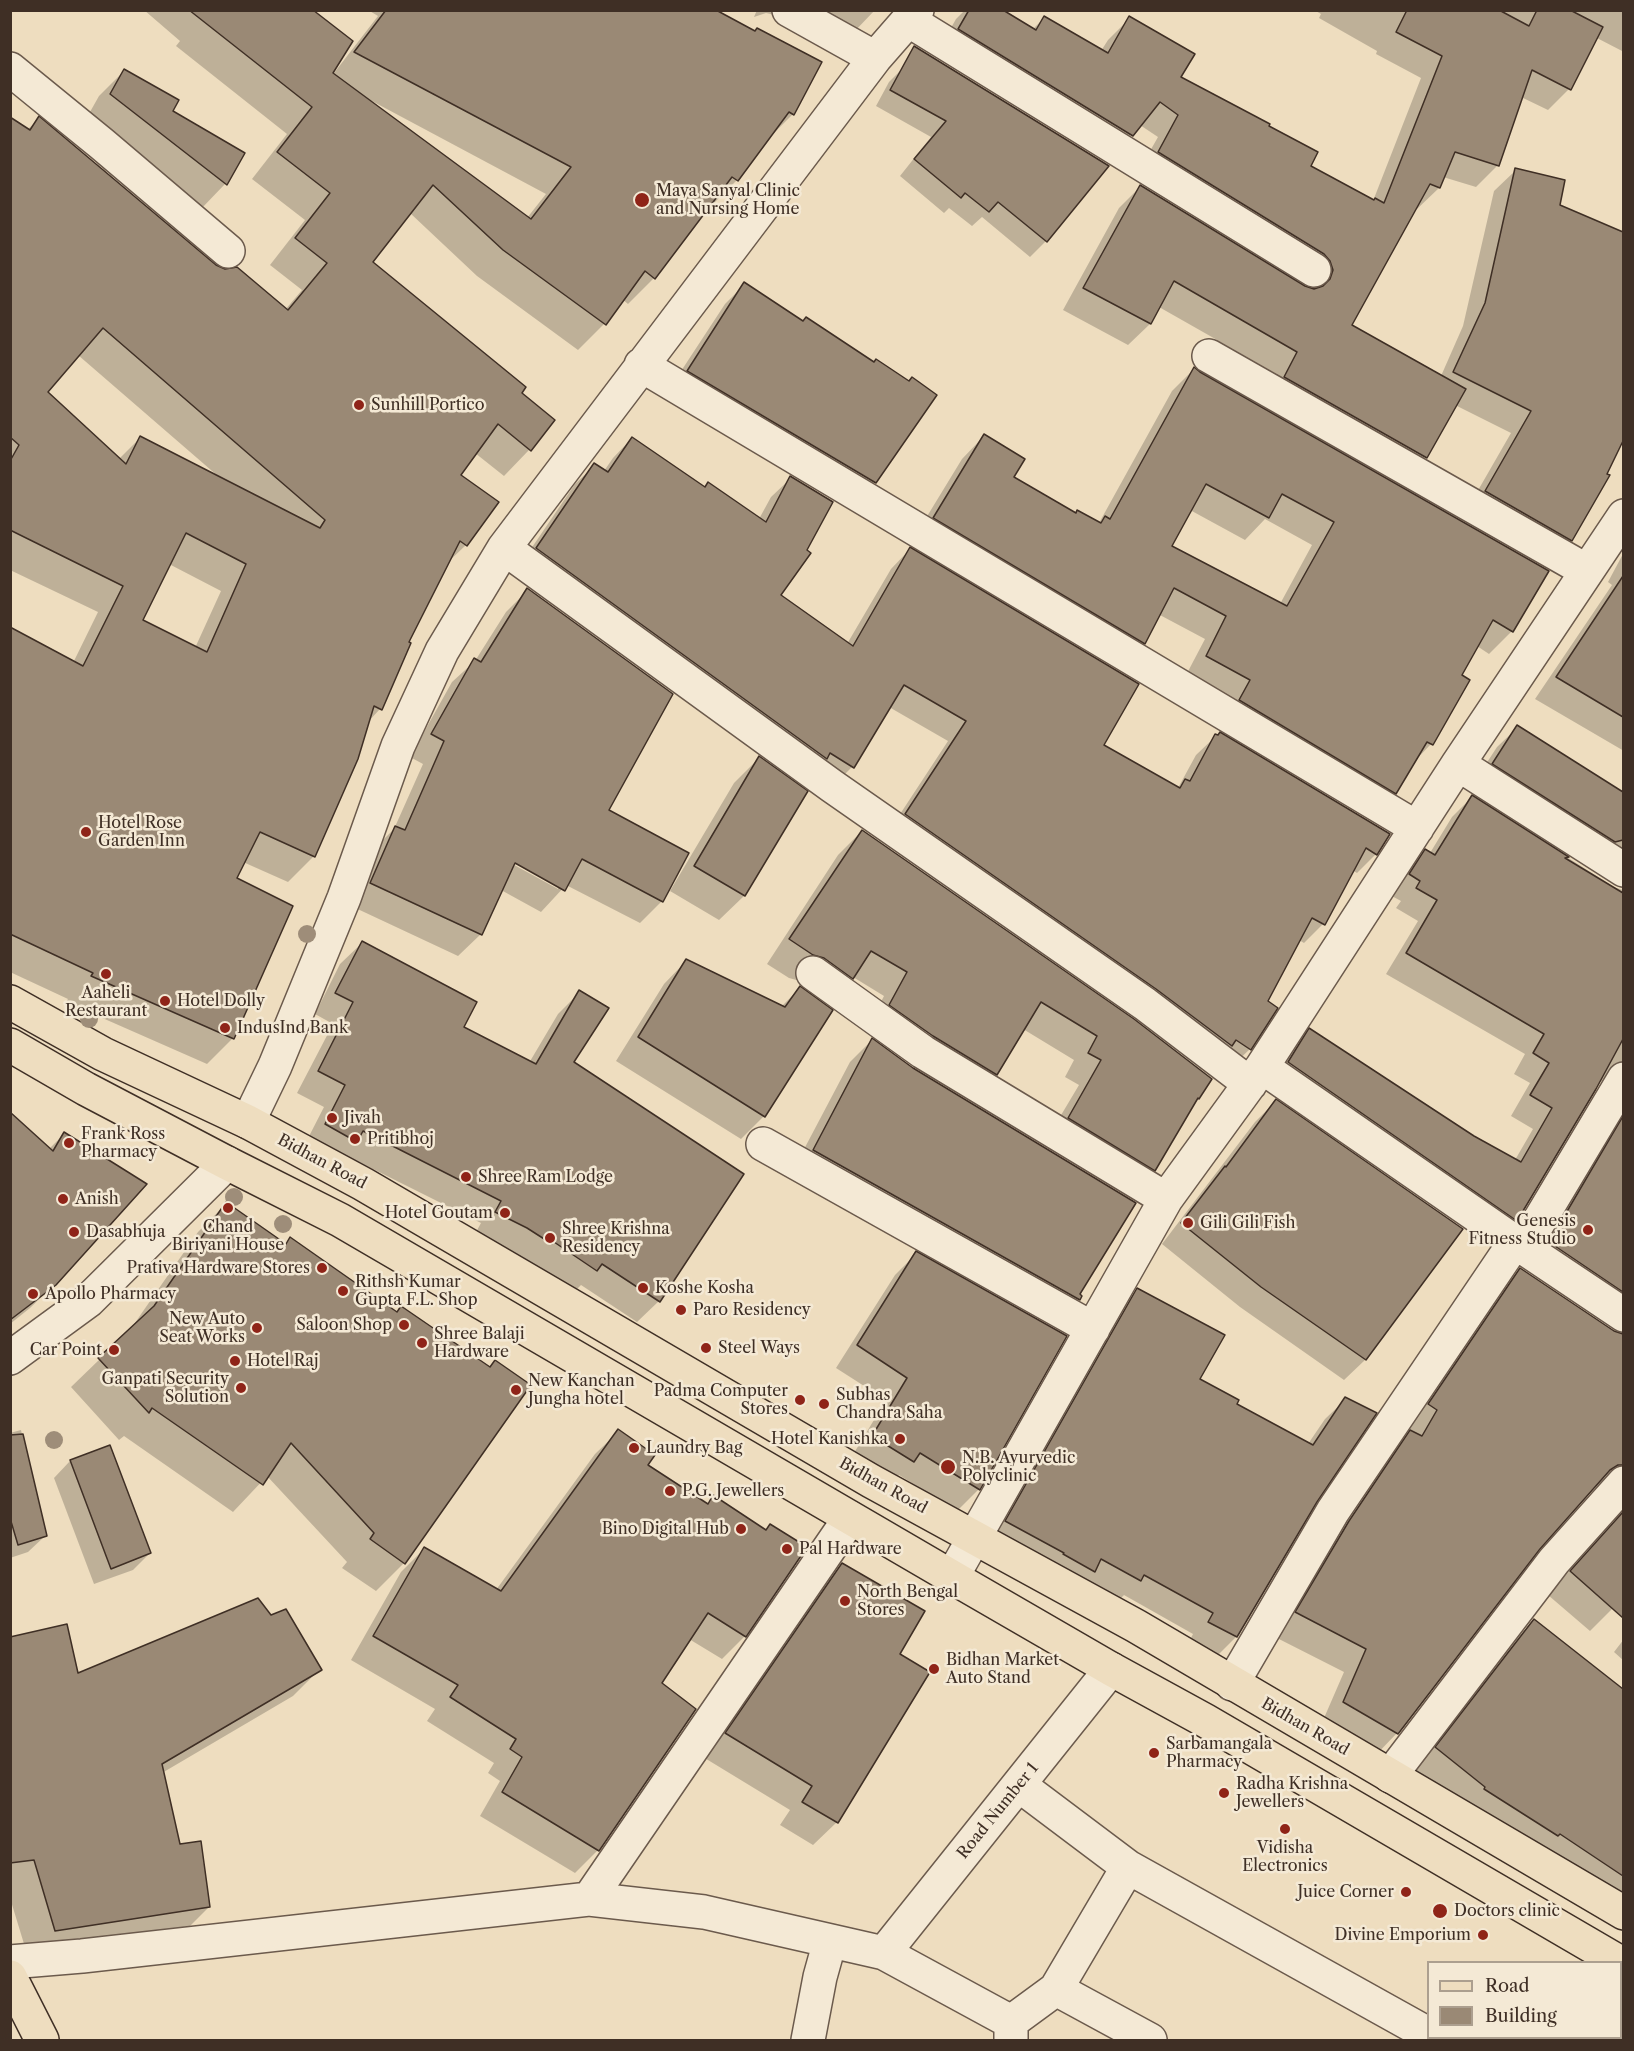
<!DOCTYPE html>
<html>
<head>
<meta charset="utf-8">
<style>
	body { margin:0 }
	#map { position:relative; width:1634px; height:2051px; overflow:hidden; background:#eeddbf; font-family:"Libre Caslon Text",serif }
	canvas { display:block }
	.frame { position:absolute; inset:0; border:12px solid #3f2f25; pointer-events:none }
	.legend { position:absolute; left:1427px; top:1961px; width:195px; height:78px; box-sizing:border-box; background:#f4e9d5; border:2px solid #ac9f8f; margin:0; padding:8px 10px; list-style:none; font-size:18px; color:#3f2f25 }
	.legend li { display:flex; align-items:center; gap:12px; height:30px }
	.legend b { width:30px; border:2px solid #ac9f8f }
</style>
</head>
<body>
<div id="map">
<canvas width="1634" height="2051"></canvas>
<div class="frame"></div>
<ul class="legend">
<li><b style="height:8px;background:#eeddbf"></b>Road</li>
<li><b style="height:16px;background:#9a8975"></b>Building</li>
</ul>
</div>
<script>
const ctx = document.querySelector('canvas').getContext('2d');
ctx.lineJoin = 'round';
function fill(path, color) { ctx.fillStyle = color; ctx.fill(path, 'evenodd'); }
function trace(path, color, width, dash) { ctx.strokeStyle = color; ctx.lineWidth = width; ctx.lineCap = dash ? 'butt' : 'round'; ctx.setLineDash(dash || []); ctx.stroke(path); }
function label(font, color, halo, rows, align = 'center') {
  ctx.font = font + ' "Libre Caslon Text",serif'; ctx.lineWidth = 5; ctx.setLineDash([]); ctx.textBaseline = 'middle'; ctx.strokeStyle = halo; ctx.fillStyle = color; for (const [text, x, y, turn = 0] of rows) {
    ctx.save(); ctx.translate(x, y); ctx.rotate((+turn || 0) * Math.PI / 180); ctx.textAlign = isNaN(turn) ? turn : align; if (halo) ctx.strokeText(text, 0, 0); ctx.fillText(text, 0, 0); ctx.restore();
  }
}
const shadow = new Path2D(`
	M144 10H310L334 73 378 16 368 10H713L793 114 767 140 737 180 711 206 709 205 654 278 628 304 622 299 604 324 578 350 477 276 410 213 371 263 553 420 529 450 504 476 475 453 459 475 466 545 446 564 407 642 409 644 380 709 368 722 314 856 288 882 243 862 235 878 233 1038 207 1064 66 1002 68 999 10 972V629L73 663 98 612 10 570V119L27 130 39 119 215 267 285 310 302 290 270 265 305 220 252 179 287 134 176 46 180 41ZM370 100 546 194 527 218 369 101ZM78 355 219 477 140 438 119 459 46 392ZM169 564 221 591 195 648 141 621Z
	M757 10H875L853 33 766 13 754 17Z
	M965 10H1000L1033 29 1044 18 1101 51 1108 40 1130 18 1179 78 1267 126 1309 167 1373 201 1421 78 1376 54 1377 51 1319 18 1321 14 1314 10H1624V52L1595 37 1569 89 1548 110 1521 97 1497 166 1476 187 1443 177 1439 188 1417 209 1415 208 1350 325 1441 376 1463 326 1494 191 1516 170 1558 206 1624 233V437L1571 540 1550 562 1465 513 1511 433 1455 405 1425 457 1404 479 1263 399 1277 374 1159 307 1150 324 1128 345 1063 310 1119 208 1140 187 1304 288 1311 289 1309 282 1137 174 1158 137 1140 125 1110 157 938 51 956 19Z
	M905 66 1046 241 1030 257 982 217 972 226 949 208 944 213 900 176 931 137 876 106 889 82Z
	M124 71 170 111 243 153 225 184 201 209 86 119 99 96Z
	M745 284 802 323 909 383 935 395 875 482 855 502 668 391 725 304Z
	M1194 369 1546 571 1512 631 1489 654 1477 646 1460 676 1468 680 1431 744 1412 764 1395 793 1373 815 1184 679 1205 639 1158 614 1144 643 1121 665 912 541 962 459 984 436 1012 478 1075 514 1099 523 1172 391ZM1190 510 1245 540 1265 519 1312 545 1280 604 1170 547Z
	M632 438 704 488 759 519 771 497 791 478 779 595 847 644 891 569 910 549 1102 746 1178 788 1196 755 1216 736 1376 854 1357 873 1352 870 1323 924 1304 943 1299 940 1266 1002 1250 1049 1230 1068 887 834 948 741 889 707 852 767 833 786 518 568 575 484 595 465 604 471 613 458Z
	M1624 552V751L1535 699 1612 585 1608 582Z
	M528 590 607 811 662 901 640 923 566 885 541 912 501 890 481 934 458 956 349 905 373 850 394 829 423 764 410 757 452 682 475 661 506 612ZM509 858 558 885V889L507 861Z
	M1518 727 1624 794V1299L1542 1241 1614 1083 1599 1081 1516 1220 1496 1240 1268 1083 1289 1050 1310 1030 1473 1137 1515 1160 1533 1129 1511 1116 1530 1083 1514 1074 1525 1054 1386 974 1418 921 1396 908 1401 901 1390 895 1405 871 1426 851 1430 853 1452 817 1472 797 1614 887 1623 890 1620 881 1473 784 1497 747Z
	M759 758 806 792 744 896 719 920 670 891 734 783Z
	M862 831 1210 1079 1193 1103 1154 1170 1130 1194 1045 1142 1079 1085 1065 1077 1074 1060 1023 1029 996 1074 972 1098 867 1029 884 996 853 977 828 1002 800 981 789 978 767 964 838 855Z
	M362 943 462 1028 529 1063 558 1014 580 992 572 1062 659 1301 637 1322 581 1285 574 1292 532 1263 530 1265 475 1234 481 1223 343 1154 335 1162 304 1146 324 1107 297 1093 333 1024 315 1014 340 964Z
	M687 960 781 1007 800 988 831 1011 764 1116 741 1139 616 1061 664 984Z
	M872 1040 1078 1294 1079 1299 1057 1321 792 1172 850 1062Z
	M1276 1101 1461 1229 1365 1360 1344 1380 1240 1307 1162 1244 1255 1122Z
	M10 1114 49 1149 64 1134 55 1284 30 1308 10 1324Z
	M226 1204 285 1245 290 1239 404 1563 376 1591 342 1568 347 1562 267 1476 233 1512 124 1436 119 1440 71 1387 130 1330 198 1232Z
	M917 1253 979 1489 957 1511 899 1475 891 1483 851 1458 886 1400 836 1368 895 1275Z
	M1520 1270 1613 1332 1624 1335V1593L1613 1608 1590 1631 1548 1595 1615 1520 1620 1511 1604 1487 1594 1488 1539 1548 1397 1733 1374 1757 1321 1725 1344 1672 1273 1636 1387 1455 1411 1431 1406 1428 1497 1293Z
	M1137 1290 1198 1380 1235 1404 1308 1444 1325 1419 1346 1399 1316 1501 1236 1637 1216 1657 1189 1642 1193 1634 1124 1595 1119 1600 986 1542 1117 1311Z
	M21 1430 45 1536 28 1552 10 1558V1433Z
	M619 1431 646 1466 706 1505 714 1497 745 1636 722 1659 689 1639 660 1684 598 1850 575 1873 480 1816 500 1781 488 1773 494 1763 427 1721 435 1709 351 1660 401 1572 424 1549 496 1590 595 1454Z
	M109 1447 150 1553 133 1570 94 1584 54 1478 70 1461Z
	M842 1564 898 1654 927 1672 837 1822 813 1845 780 1825 790 1810 703 1757 819 1587Z
	M270 1616 320 1669 293 1696 162 1773 179 1846 209 1907 182 1934 28 1957 10 1898V1638L77 1675Z
	M1534 1621 1624 1691V1914L1413 1771 1511 1644Z
	M1624 1639V1661L1614 1652Z`);
const building = new Path2D(`
	M189 10H313L353 41 333 73 531 219 571 167 354 52 386 10H716L755 31 757 28 822 62 794 115 789 112 738 181 732 177 655 279 645 271 606 325 503 250 433 185 373 262 526 387 522 393 555 420 531 451 498 424 461 475 499 502 467 546 460 541 409 642 411 643 382 710 374 706 358 759 315 857 260 832 237 878 293 906 234 1039 91 976 93 973 10 934V627L83 666 123 586 10 530V461L19 445 10 437V117L30 130 39 116 216 265 225 269 237 267 288 310 327 263 295 238 330 193 277 152 312 107ZM103 328 325 520 320 528 140 436 126 464 48 392ZM186 533 246 564 207 652 143 620Z
	M969 10H1003L1036 30 1044 16 1108 53 1129 16 1195 54 1181 77 1270 124 1269 126 1318 152 1311 166 1374 200 1375 198 1384 203 1442 56 1396 32 1407 10H1499L1529 26 1537 10H1570L1603 27 1571 90 1532 70 1499 166 1455 152 1440 188 1430 184 1352 325 1466 389 1427 458 1284 377 1297 352 1174 281 1151 324 1083 288 1140 185 1305 286 1314 289 1323 286 1330 279 1333 270 1330 261 1324 254 1158 152 1178 115 1160 102 1133 136 958 29Z
	M914 46 1109 166 1047 242 998 202 989 212 965 193 961 198 914 159 946 121 890 90Z
	M124 69 179 100 173 111 245 153 227 185 110 94Z
	M1515 168 1565 180 1560 205 1623 232V441L1607 474 1610 475 1572 541 1485 491 1531 411 1453 372 1485 303Z
	M744 282 803 321 806 317 874 362 876 359 909 381 912 377 937 395 876 483 687 371Z
	M1194 367 1200 372 1549 571 1513 632 1493 620 1462 675 1470 680 1433 745 1427 742 1396 794 1239 700 1250 680 1206 656 1226 616 1174 588 1145 644 933 518 984 434 1025 459 1014 477 1076 513 1077 510 1101 523 1105 516 1110 519ZM1206 484 1269 518 1282 494 1334 522 1287 606 1172 546Z
	M632 437 705 487 708 482 766 522 790 476 833 502 807 550 811 553 781 595 853 646 910 547 1139 684 1104 745 1180 788 1185 779 1190 781 1215 734 1218 735 1220 732 1390 834 1377 855 1366 848 1325 925 1312 918 1268 1001 1278 1008 1251 1050 1236 1040 1232 1046 1156 989 905 814 966 721 904 685 854 768 830 753 827 759 536 548 594 463 608 472Z
	M1623 576V717L1556 677Z
	M527 588 673 694 609 810 689 853 663 902 582 859 565 891 515 863 482 935 370 883 395 826 405 830 444 741 431 734 474 658 481 662Z
	M1517 725 1623 792V840L1615 842 1492 764Z
	M759 756 808 791 745 896 694 866Z
	M1472 795 1569 857 1565 858 1623 893V1039L1596 1089 1517 1221 1288 1062 1309 1028 1474 1136 1521 1162 1552 1108 1530 1095 1549 1063 1533 1053 1544 1034 1406 953 1437 900 1416 888 1420 881 1409 874 1425 849 1435 855Z
	M862 830 1134 1019 1212 1079 1199 1099 1198 1098 1155 1171 1068 1118 1101 1060 1088 1053 1097 1036 1041 1002 997 1075 933 1036 889 1005 907 972 871 951 853 979 824 958 813 955 789 939Z
	M362 941 477 1002 464 1027 536 1064 579 990 609 1008 574 1062 744 1174 660 1302 602 1264 597 1271 554 1242 552 1244 527 1228 495 1212 501 1201 363 1131 357 1142 325 1124 345 1085 318 1071 353 1002 335 993Z
	M686 959 785 1007 800 986 833 1010 765 1117 638 1037Z
	M872 1038 913 1068 1136 1203 1080 1294 1082 1296 1080 1300 813 1150Z
	M1276 1099 1463 1229 1366 1360 1261 1287 1181 1223 1225 1166 1226 1167Z
	M10 1112 53 1151 64 1132 147 1184 56 1285 10 1320Z
	M1623 1116V1292L1549 1242Z
	M226 1202 286 1244 290 1237 397 1312 401 1306 490 1367 495 1360 531 1385 405 1564 370 1539 374 1533 291 1443 263 1485 152 1408 149 1413 98 1358 154 1306Z
	M916 1251 1067 1336 980 1490 920 1453 914 1462 872 1436 907 1378 857 1345Z
	M1520 1268 1614 1331 1623 1334V1465H1618L1610 1470 1540 1549 1398 1734 1343 1702 1366 1649 1295 1612 1349 1521 1410 1430 1422 1436 1437 1410 1428 1404Z
	M1137 1288 1225 1335 1200 1379 1239 1400 1237 1404 1313 1445 1345 1397 1377 1413 1317 1502 1237 1637 1208 1622 1213 1613 1144 1575 1141 1581 1101 1559 1095 1572 1063 1554 1064 1553 1005 1521Z
	M618 1429 655 1455 648 1465 708 1504 713 1495 766 1530 770 1524 807 1547 746 1637 708 1613 662 1683 696 1709 599 1851 502 1792 522 1757 510 1749 516 1739 450 1697 458 1685 373 1636 424 1547 501 1591Z
	M23 1434 47 1536 18 1545 10 1518V1435Z
	M110 1445 151 1553 111 1569 70 1460Z
	M1623 1512V1618L1570 1571Z
	M842 1563 925 1611 900 1654 930 1672 838 1823 802 1802 812 1786 725 1733Z
	M258 1598 271 1615 286 1609 322 1670 162 1764 180 1844 201 1841 210 1907 55 1931 34 1860 10 1863V1637L67 1624 78 1673Z
	M1534 1619 1623 1689V1876L1560 1834 1558 1836 1484 1789 1485 1787 1435 1747Z`);
const minor = new Path2D(`
	M789 10 875 58
	M908 20 1314 270
	M10 69 102 144 228 251
	M1209 356 1587 571
	M641 365 1417 828
	M504 548 832 786 1145 1004 1250 1084
	M1458 764 1624 870
	M813 973 923 1052 1166 1199
	M1262 1067 1515 1242 1624 1315
	M248 1122 275 1066 344 898 398 746 442 651 504 548 875 58 917 10
	M763 1144 1093 1329
	M1523 1248 1624 1079
	M10 1358 88 1301 227 1163
	M952 1577 1166 1199 1262 1067 1458 764 1624 516
	M1232 1684 1333 1511 1515 1242
	M1390 1776 1554 1561 1624 1483
	M1019 1785 1128 1867 1428 2034
	M589 1899 850 1518
	M884 1953 1111 1669
	M10 1962 82 1956 589 1899 704 1912 884 1953 1011 2022
	M1056 1989 1150 2040
	M808 2040 820 1977 830 1941
	M1011 2040V2022L1056 1989 1128 1867`);
const major = new Path2D(`
	M10 1002 103 1054 248 1122 363 1184 871 1481 1136 1626 1624 1913
	M10 1045 86 1089 227 1163 340 1220 952 1577 1111 1669 1206 1721 1619 1962
	M10 1977 42 2040`);
const trees = [
	[307,934],
	[89,1019],
	[234,1197],
	[283,1224],
	[54,1440]
];
const markers = [
	[642,200,8,"#8f2418"],
	[359,405,6,"#8f2418"],
	[86,832,6,"#8f2418"],
	[106,974,6,"#8f2418"],
	[165,1001,6,"#8f2418"],
	[225,1028,6,"#8f2418"],
	[332,1118,6,"#8f2418"],
	[355,1139,6,"#8f2418"],
	[69,1143,6,"#8f2418"],
	[466,1177,6,"#8f2418"],
	[63,1199,6,"#8f2418"],
	[228,1208,6,"#8f2418"],
	[505,1213,6,"#8f2418"],
	[1188,1223,6,"#8f2418"],
	[1588,1230,6,"#8f2418"],
	[74,1232,6,"#8f2418"],
	[550,1238,6,"#8f2418"],
	[322,1268,6,"#8f2418"],
	[643,1288,6,"#8f2418"],
	[343,1291,6,"#8f2418"],
	[33,1294,6,"#8f2418"],
	[681,1310,6,"#8f2418"],
	[404,1325,6,"#8f2418"],
	[257,1328,6,"#8f2418"],
	[422,1343,6,"#8f2418"],
	[706,1348,6,"#8f2418"],
	[114,1350,6,"#8f2418"],
	[235,1361,6,"#8f2418"],
	[241,1388,6,"#8f2418"],
	[516,1390,6,"#8f2418"],
	[800,1400,6,"#8f2418"],
	[824,1404,6,"#8f2418"],
	[900,1439,6,"#8f2418"],
	[634,1448,6,"#8f2418"],
	[948,1467,8,"#8f2418"],
	[670,1491,6,"#8f2418"],
	[741,1529,6,"#8f2418"],
	[787,1549,6,"#8f2418"],
	[845,1601,6,"#8f2418"],
	[934,1669,6,"#8f2418"],
	[1154,1753,6,"#8f2418"],
	[1224,1793,6,"#8f2418"],
	[1285,1829,6,"#8f2418"],
	[1406,1892,6,"#8f2418"],
	[1440,1911,8,"#8f2418"],
	[1483,1935,6,"#8f2418"]
];
const poiNames = [
	["Maya Sanyal Clinic",656,191],
	["and Nursing Home",656,209],
	["Sunhill Portico",371,405],
	["Hotel Rose",98,823],
	["Garden Inn",98,841],
	["Aaheli",106,993,"center"],
	["Restaurant",106,1011,"center"],
	["Hotel Dolly",177,1001],
	["IndusInd Bank",237,1028],
	["Jivah",344,1118],
	["Frank Ross",81,1134],
	["Pharmacy",81,1152],
	["Pritibhoj",367,1139],
	["Shree Ram Lodge",478,1177],
	["Anish",75,1199],
	["Hotel Goutam",493,1213,"right"],
	["Genesis",1576,1221,"right"],
	["Fitness Studio",1576,1239,"right"],
	["Gili Gili Fish",1200,1223],
	["Chand",228,1227,"center"],
	["Biriyani House",228,1245,"center"],
	["Shree Krishna",562,1229],
	["Residency",562,1247],
	["Dasabhuja",86,1232],
	["Prativa Hardware Stores",310,1268,"right"],
	["Rithsh Kumar",355,1282],
	["Gupta F.L. Shop",355,1300],
	["Koshe Kosha",655,1288],
	["Apollo Pharmacy",45,1294],
	["Paro Residency",693,1310],
	["New Auto",245,1319,"right"],
	["Seat Works",245,1337,"right"],
	["Saloon Shop",392,1325,"right"],
	["Shree Balaji",434,1334],
	["Hardware",434,1352],
	["Steel Ways",718,1348],
	["Car Point",102,1350,"right"],
	["Hotel Raj",247,1361],
	["Ganpati Security",229,1379,"right"],
	["Solution",229,1397,"right"],
	["New Kanchan",528,1381],
	["Jungha hotel",528,1399],
	["Padma Computer",788,1391,"right"],
	["Stores",788,1409,"right"],
	["Subhas",836,1395],
	["Chandra Saha",836,1413],
	["Hotel Kanishka",888,1439,"right"],
	["Laundry Bag",646,1448],
	["N.B. Ayurvedic",962,1458],
	["Polyclinic",962,1476],
	["P.G. Jewellers",682,1491],
	["Bino Digital Hub",729,1529,"right"],
	["Pal Hardware",799,1549],
	["North Bengal",857,1592],
	["Stores",857,1610],
	["Bidhan Market",946,1660],
	["Auto Stand",946,1678],
	["Sarbamangala",1166,1744],
	["Pharmacy",1166,1762],
	["Radha Krishna",1236,1784],
	["Jewellers",1236,1802],
	["Vidisha",1285,1848,"center"],
	["Electronics",1285,1866,"center"],
	["Juice Corner",1394,1892,"right"],
	["Doctors clinic",1454,1911],
	["Divine Emporium",1471,1935,"right"]
];
const streetNames = [
	["Bidhan Road",322,1162,28],
	["Bidhan Road",883,1486,29],
	["Bidhan Road",1305,1727,30],
	["Road Number 1",998,1811,-51]
];
fill(shadow, '#0003');
fill(building, '#9a8975');
trace(building, '#3f2f25', 1.5);
trace(minor, '#6b5a4c', 36);
trace(major, '#3f2f25', 36);
trace(minor, '#f4e9d5', 33);
trace(major, '#eeddbf', 33);
ctx.fillStyle = '#9e8d79';
for (const [x, y] of trees) { ctx.beginPath(); ctx.arc(x, y, 9, 0, 2 * Math.PI); ctx.fill(); }
for (const [x, y, r, color] of markers) { const dot = new Path2D(); dot.arc(x, y, r, 0, 2 * Math.PI); ctx.fillStyle = color; ctx.fill(dot); trace(dot, '#f4e9d5', 2); }
label('16px', '#3f2f25', '#f4e9d5', poiNames, 'left');
label('16px', '#3f2f25', '#f4e9d5', streetNames);
</script>
</body>
</html>
